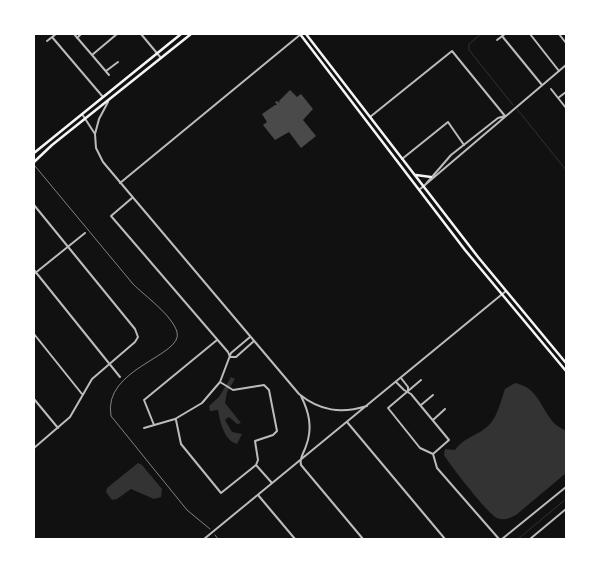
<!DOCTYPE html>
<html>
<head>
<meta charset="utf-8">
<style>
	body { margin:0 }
	#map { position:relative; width:600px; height:573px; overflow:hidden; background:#111; font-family:"IBM Plex Sans",sans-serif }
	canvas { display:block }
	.frame { position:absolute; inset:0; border:35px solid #fff; pointer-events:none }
</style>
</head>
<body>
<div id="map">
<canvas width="600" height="573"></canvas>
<div class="frame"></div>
</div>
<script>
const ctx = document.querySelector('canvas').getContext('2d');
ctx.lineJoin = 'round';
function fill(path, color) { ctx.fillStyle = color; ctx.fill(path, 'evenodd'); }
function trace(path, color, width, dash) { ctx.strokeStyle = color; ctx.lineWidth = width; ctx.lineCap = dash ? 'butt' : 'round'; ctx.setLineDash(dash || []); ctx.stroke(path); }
const water = new Path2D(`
	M231 377 235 379 227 392 225 403 241 423 237 424 229 417 225 420 232 432 242 434 237 444C224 440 220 422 218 410L210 411 209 406 219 397Z
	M515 383C537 387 540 406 553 422 556 426 562 428 566 431V473L516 515C510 518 504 521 497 518 488 514 450 465 444 455L445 449 455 450C467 435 478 436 489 425 498 416 501 400 505 389Z
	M138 463 142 465 162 489 161 497 154 499 131 489 117 499 112 500 106 492 107 488Z`);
const stream = new Path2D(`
	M481 34 469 44V50L513 105
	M517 109 566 170
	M518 539 566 499`);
const building = new Path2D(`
	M290 90 297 97 301 94 313 109 303 120 316 136 301 148 289 132 275 140 263 125 267 122 262 114 275 105H277L275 102 277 101 280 103 279 101Z`);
const path = new Path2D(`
	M35 166 133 284C145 296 172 315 177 332 184 356 102 368 111 416L187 510 210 529
	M215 535 218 539`);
const minor = new Path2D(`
	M74 34 92 55 117 34
	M141 34 161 58
	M530 34 559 71
	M559 34 566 43
	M502 36 542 85
	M52 37 103 97
	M77 38 81 34
	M497 40 505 34
	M47 41 56 34
	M92 55 109 75
	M106 71 118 62
	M551 89 566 108
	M558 98 566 92
	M370 117 452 51 505 116
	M402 159 448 122 464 145
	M120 183 301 34
	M132 198 111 216 228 352 230 357
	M34 205 135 329 138 337 135 342 92 379 70 417 34 448
	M34 270 120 377
	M34 274 85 233
	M34 334 82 394
	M230 357H236L254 341
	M401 378 408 387V391
	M421 380 388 408 420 448 433 454 437 468 499 539
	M220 382 233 390 264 385 269 390 277 431 273 435 255 441 258 460 256 465 272 483
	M396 382 404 390 411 394 449 440 433 454
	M34 399 58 428
	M421 405 433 395
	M176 420 181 444 221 493 256 465
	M433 420 445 409
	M347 422 445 539
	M154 425 144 400 217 340
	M144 428 175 419 202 403 220 382 231 353 250 337
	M258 495 295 539
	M502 539 566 487
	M530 539 566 509`);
const tertiary = new Path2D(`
	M82 114 95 134 96 148 103 162 299 394C320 411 341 414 367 406
	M95 134 99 119 108 102
	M425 185 451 155 498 118 505 116
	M419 190 566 65
	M301 396C309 412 313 428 306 446 304 453 299 458 301 465L363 539
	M204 539 506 291`);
const secondary = new Path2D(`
	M300 34 465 250 566 371
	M306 34 478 257 566 363
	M416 175 431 177`);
const primary = new Path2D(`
	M34 153 181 34
	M34 162 52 145 191 34`);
fill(water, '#333');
trace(stream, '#333', 1);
fill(building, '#4a4a4a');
trace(path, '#f5f5f5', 0.5);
trace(minor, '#bcbcbc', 2);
trace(tertiary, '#bcbcbc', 2);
trace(secondary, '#f5f5f5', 2.5);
trace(primary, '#f5f5f5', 2.5);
</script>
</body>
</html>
